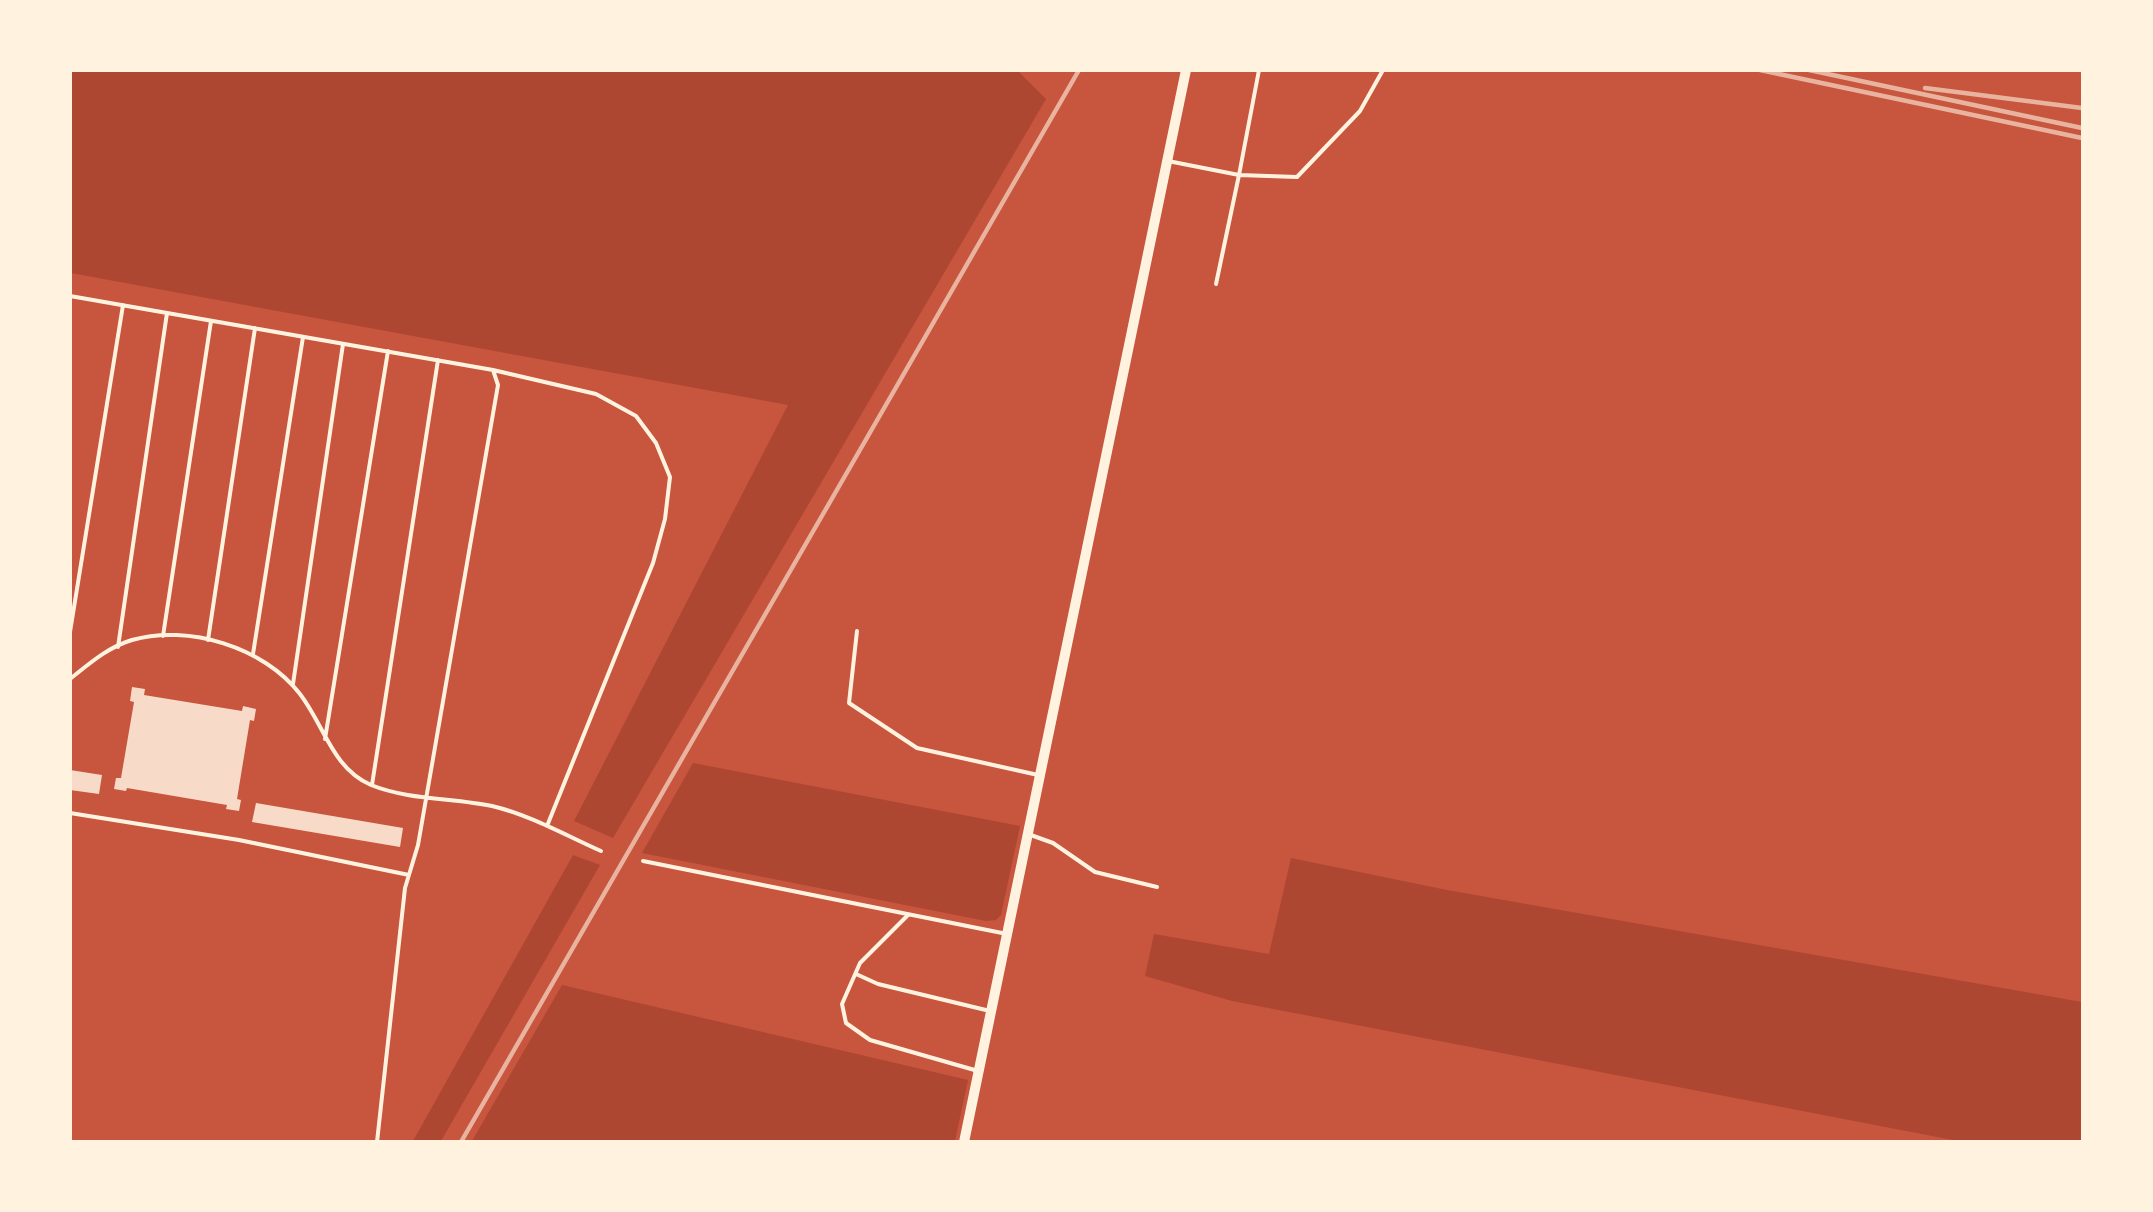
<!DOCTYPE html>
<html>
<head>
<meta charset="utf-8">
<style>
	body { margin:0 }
	#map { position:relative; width:2153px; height:1212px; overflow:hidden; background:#c8553d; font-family:"Space Grotesk",sans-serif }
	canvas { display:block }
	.frame { position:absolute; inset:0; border:72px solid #fff3e0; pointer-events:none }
</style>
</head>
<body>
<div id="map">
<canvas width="2153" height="1212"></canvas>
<div class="frame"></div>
</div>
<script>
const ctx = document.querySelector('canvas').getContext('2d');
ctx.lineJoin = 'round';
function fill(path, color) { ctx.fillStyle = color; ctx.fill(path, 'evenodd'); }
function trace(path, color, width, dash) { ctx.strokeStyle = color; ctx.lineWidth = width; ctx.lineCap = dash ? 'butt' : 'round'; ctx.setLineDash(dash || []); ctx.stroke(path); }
const green = new Path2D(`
	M1017 70 1046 99 613 838 574 821 788 405 71 273V71Z
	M693 763 1020 826 1001 915 996 920 986 921 642 853Z
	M573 855 600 865 441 1141H413Z
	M1291 858 1447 890 2082 1002V1141H1958L1232 1001 1145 976 1154 934 1269 954Z
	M562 985 968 1080 955 1141H472Z`);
const building = new Path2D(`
	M132 687 145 689 144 695 242 711 243 706 256 709 254 721 250 720 237 799 241 800 239 811 226 809 227 805 127 788 126 791 114 789 116 778H121L134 702 130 701Z
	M70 770 102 775 99 794 70 790Z
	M256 803 403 828 400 847 252 822Z`);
const service = new Path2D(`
	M1168 161 1239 175 1259 70
	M1216 284 1239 175 1297 177 1360 111 1383 70
	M70 296 493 370 498 385 418 845 405 888 377 1142
	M493 370 596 394 636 416 656 443 670 477 665 519 653 563 547 826
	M857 631 849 703 917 748 1038 775
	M70 632 123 305
	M163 636 211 321
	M208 640 255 328
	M118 647 167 313
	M253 654 303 337
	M70 679C89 664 108 647 132 640 188 624 264 647 300 694 324 725 332 768 371 785 408 800 453 798 492 806 530 815 565 835 601 851
	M293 684 343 344
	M325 739 388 351
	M372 785 438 360
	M70 813 239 840 409 875
	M1028 834 1053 843 1095 872 1157 887
	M643 861 1007 934
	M908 915 860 963 842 1004 846 1023 870 1040 978 1071
	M856 974 878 984 990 1011`);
const secondary = new Path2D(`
	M964 1142 1186 70`);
const rail = new Path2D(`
	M1760 70 2082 138
	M1809 70 2082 128
	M1925 88 2082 108
	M461 1142 1079 70`);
fill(green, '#ae4732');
fill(building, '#f7dbc8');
trace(service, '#fff3e0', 4);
trace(secondary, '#fff3e0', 10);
trace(rail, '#e9b49f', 4.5);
</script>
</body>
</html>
